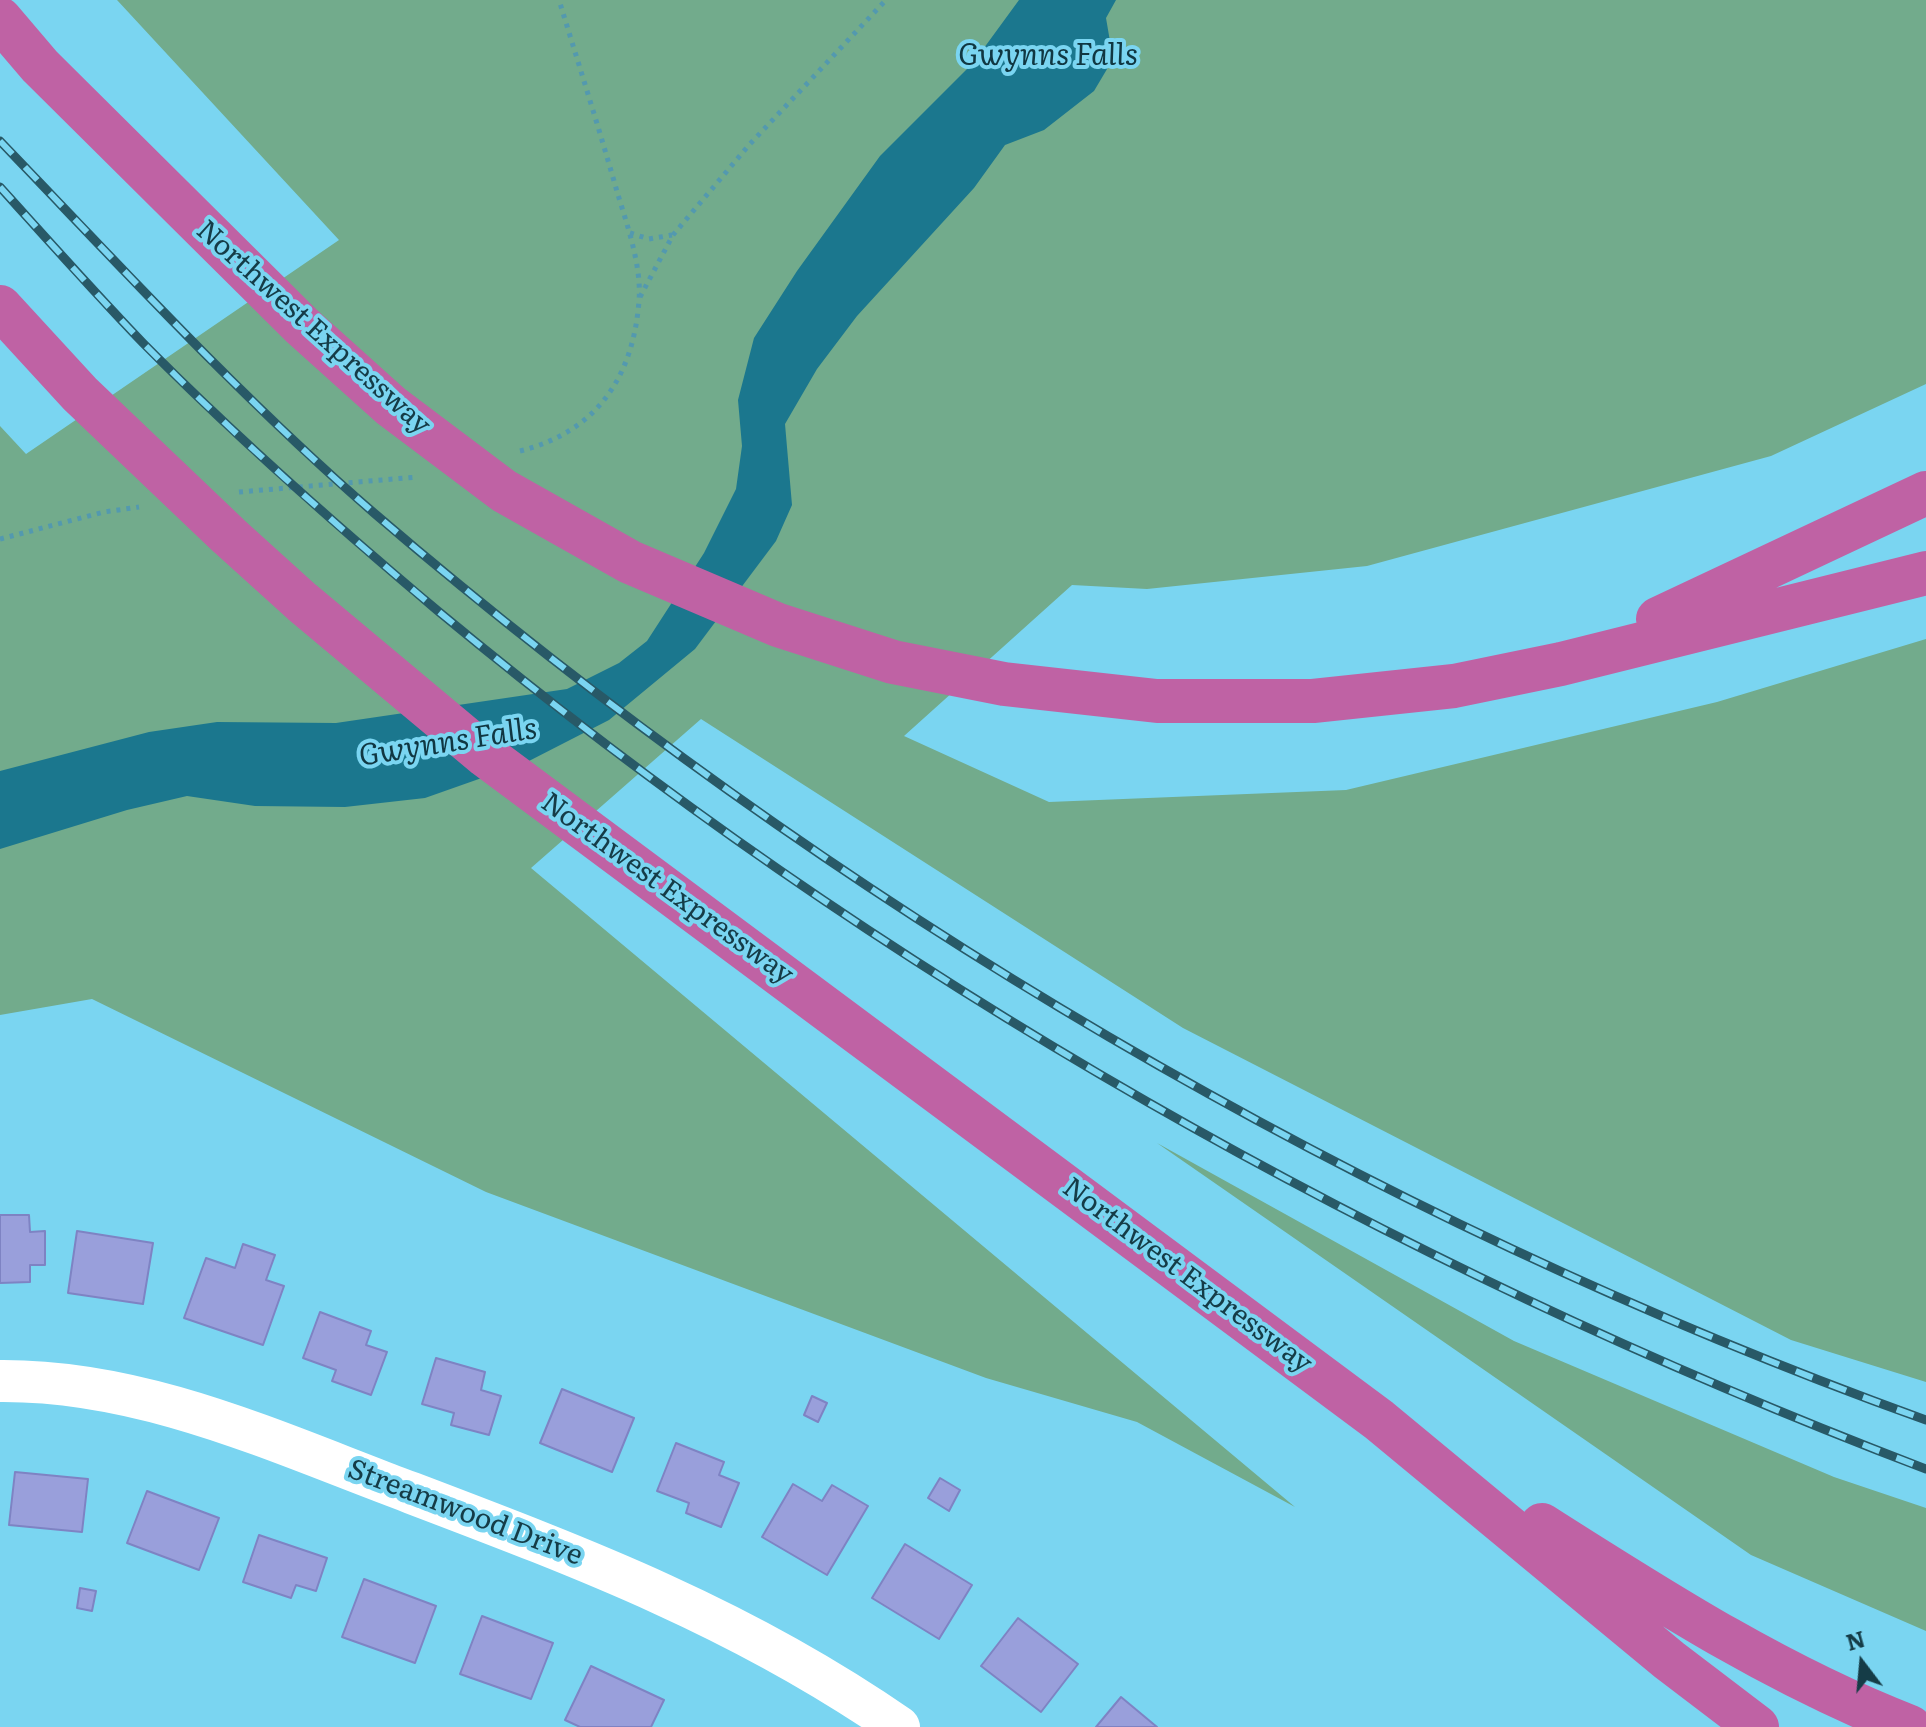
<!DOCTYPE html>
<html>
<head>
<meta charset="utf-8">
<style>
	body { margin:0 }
	#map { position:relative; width:1926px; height:1727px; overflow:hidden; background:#7ad5f1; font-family:Literata,serif }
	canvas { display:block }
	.north { position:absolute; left:1822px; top:1623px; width:80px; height:80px; -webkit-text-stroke:6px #7ad5f1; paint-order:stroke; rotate:344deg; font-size:22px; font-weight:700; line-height:32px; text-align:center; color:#153c47 }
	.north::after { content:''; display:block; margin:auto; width:28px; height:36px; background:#153c47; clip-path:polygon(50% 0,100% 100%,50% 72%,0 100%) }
</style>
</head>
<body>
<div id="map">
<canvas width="1926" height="1727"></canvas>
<div class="north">N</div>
</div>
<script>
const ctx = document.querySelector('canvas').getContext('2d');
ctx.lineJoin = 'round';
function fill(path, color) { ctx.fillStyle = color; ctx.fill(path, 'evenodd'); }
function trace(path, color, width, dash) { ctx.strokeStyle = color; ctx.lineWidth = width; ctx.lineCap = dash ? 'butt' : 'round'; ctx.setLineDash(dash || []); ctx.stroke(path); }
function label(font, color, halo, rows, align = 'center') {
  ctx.font = font + ' Literata,serif'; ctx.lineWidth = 8; ctx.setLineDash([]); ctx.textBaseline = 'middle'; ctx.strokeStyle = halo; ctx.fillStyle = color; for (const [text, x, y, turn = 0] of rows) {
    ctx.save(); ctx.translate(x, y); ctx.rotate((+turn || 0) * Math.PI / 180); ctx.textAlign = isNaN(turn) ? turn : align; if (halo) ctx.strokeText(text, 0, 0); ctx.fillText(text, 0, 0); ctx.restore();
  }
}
const green = new Path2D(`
	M117 0H1926V384L1771 456 1367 566 1147 589 1072 585 904 736 1049 802 1346 790 1717 702 1926 639V1382L1791 1340 1183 1028 701 719 531 868 1295 1507 1137 1422 986 1378 486 1192 92 999 0 1015V426L26 454 339 240Z
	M1157 1143 1514 1341 1834 1477 1926 1508V1631L1751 1555Z`);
const water = new Path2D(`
	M1019 0H1116L1106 18 1113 59 1094 91 1044 130 1005 145 974 188 857 316 817 369 785 424 792 505 776 541 695 649 609 720 527 762 425 798 345 807 255 806 187 796 127 810 0 849V771L149 732 217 722 336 723 567 689 619 663 647 641 704 553 736 489 742 446 738 400 754 338 797 271 880 156 973 63Z`);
const building = new Path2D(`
	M0 1215H29L30 1232 45 1231V1265H30V1282L0 1283Z
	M77 1231 153 1243 143 1304 68 1293Z
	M243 1244 275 1255 266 1280 284 1286 263 1345 184 1318 206 1258 235 1268Z
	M320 1312 371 1331 366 1345 387 1352 371 1395 332 1381 336 1370 303 1358Z
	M436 1358 485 1372 481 1390 501 1396 489 1435 451 1425 454 1413 422 1404Z
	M562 1389 634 1418 612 1472 540 1443Z
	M812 1396 827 1403 818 1422 804 1415Z
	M676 1443 724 1462 719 1475 739 1483 721 1527 686 1513 689 1503 657 1491Z
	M15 1472 88 1479 82 1532 9 1525Z
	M940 1478 960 1490 949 1511 928 1498Z
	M793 1484 822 1501 832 1485 868 1506 827 1575 762 1537Z
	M147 1491 219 1518 199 1570 127 1543Z
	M259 1535 327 1558 316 1591 296 1585 291 1598 243 1582Z
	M905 1544 972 1585 939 1639 872 1598Z
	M364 1579 436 1606 415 1663 342 1637Z
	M80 1588 96 1591 92 1611 77 1608Z
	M482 1616 553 1643 531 1699 460 1674Z
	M1018 1618 1078 1664 1041 1712 981 1666Z
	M591 1666 664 1700 651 1727H580L565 1720Z
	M1121 1697 1157 1727H1096Z`);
const path = new Path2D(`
	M630 233 649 239 672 235
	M640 297 673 235 749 145 886 0
	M520 451C596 432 633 378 639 301 642 265 626 222 616 188 598 125 578 62 559 0
	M239 492 417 477
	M0 539 104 512 139 507`);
const minor = new Path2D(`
	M0 1381C137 1380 262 1436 388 1484 572 1554 736 1614 899 1727`);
const highway = new Path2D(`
	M0 19 40 66 302 326 391 406 504 491 630 562 778 625 893 662 1004 684 1157 701H1313L1454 686 1561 664 1926 573
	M0 307 80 394 229 536 302 602 485 755 1379 1420 1669 1660 1757 1727
	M1658 619 1926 493
	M1542 1525C1660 1600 1778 1676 1910 1727`);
const rail = new Path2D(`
	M0 141C122 268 241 398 374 513 830 904 1361 1217 1926 1420
	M0 187C47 239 94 292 143 343 236 437 337 526 438 611 881 979 1389 1265 1926 1469`);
const streetNames = [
	["Northwest Expressway",313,328,42],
	["Northwest Expressway",667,889,36],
	["Northwest Expressway",1187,1276,37],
	["Streamwood Drive",465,1513,21]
];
const waterNames = [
	["Gwynns Falls",1048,56],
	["Gwynns Falls",448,743,-9]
];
fill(green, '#72ab8c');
fill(water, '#1b778e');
fill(building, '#999fdb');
trace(building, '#7e83c3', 2);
trace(path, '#5399af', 5, [4, 6]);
trace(minor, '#fff', 42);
trace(highway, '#bf62a4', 44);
trace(rail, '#285967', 9);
trace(rail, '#7ad5f1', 6, [18]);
label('28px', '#153c47', '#7ad5f1', streetNames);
label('italic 30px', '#103742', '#7ad5f1', waterNames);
</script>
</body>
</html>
